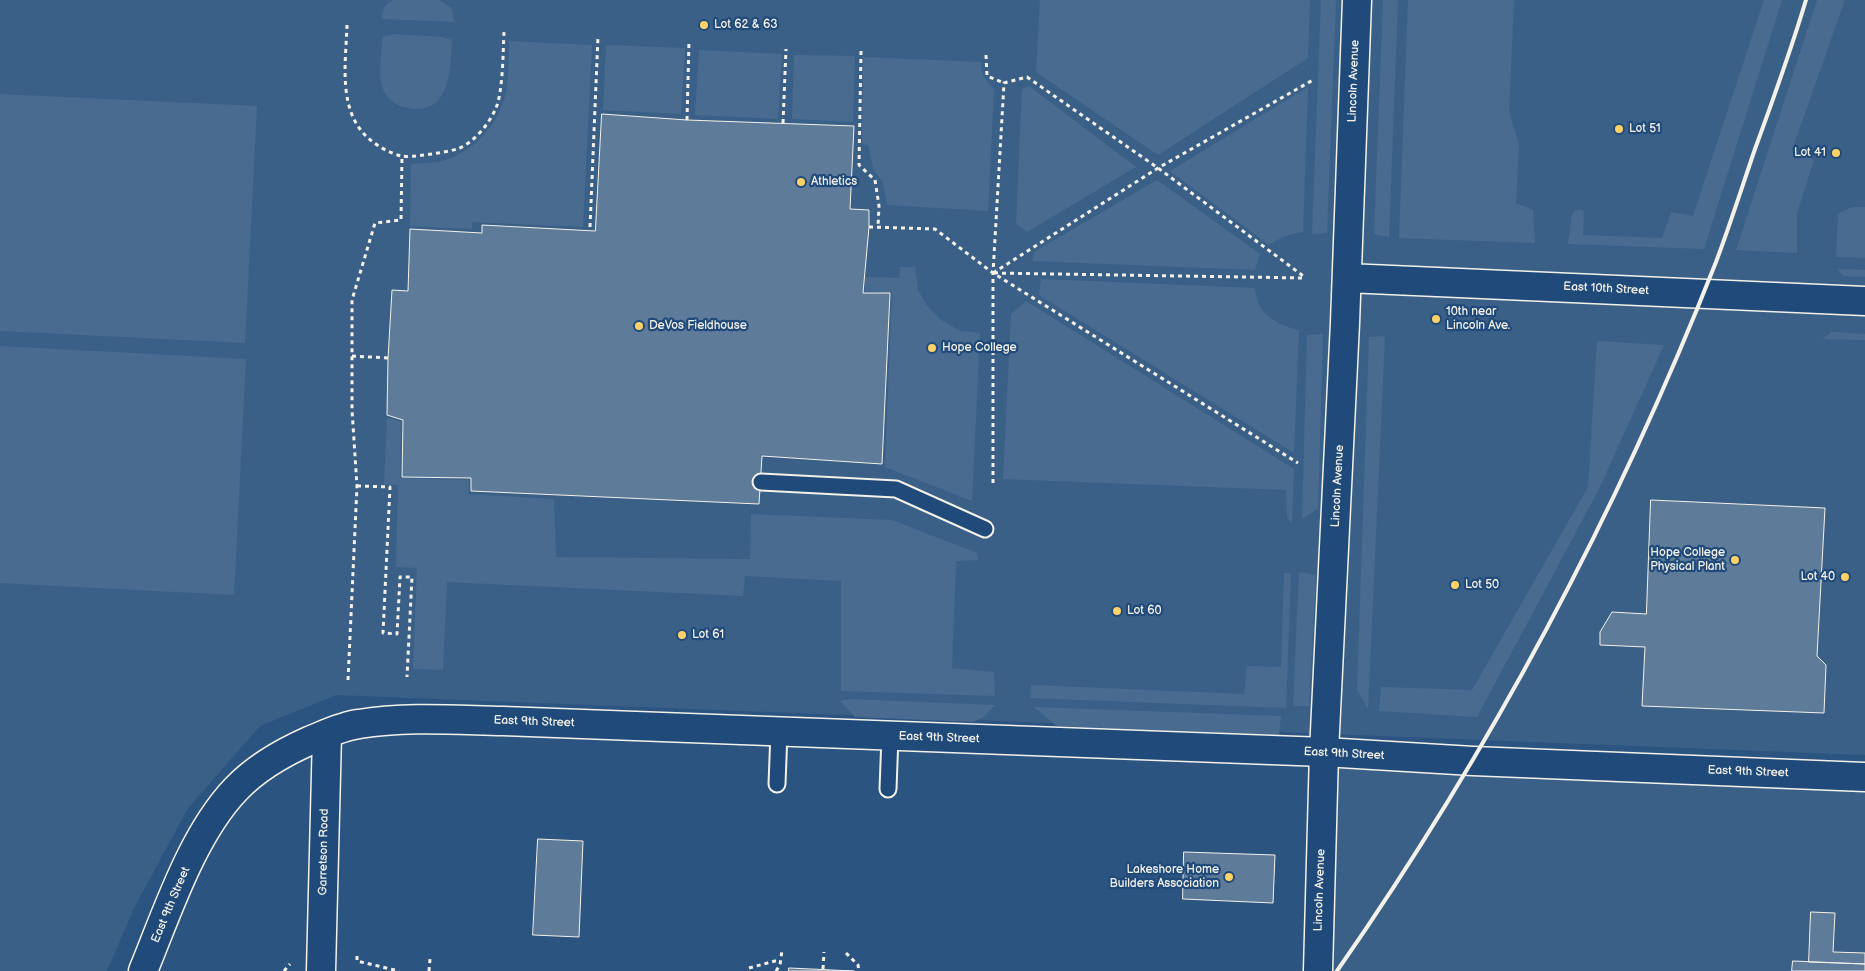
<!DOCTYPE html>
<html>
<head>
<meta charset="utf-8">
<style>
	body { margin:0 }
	canvas { display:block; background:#2c5481 }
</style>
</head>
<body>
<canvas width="1865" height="971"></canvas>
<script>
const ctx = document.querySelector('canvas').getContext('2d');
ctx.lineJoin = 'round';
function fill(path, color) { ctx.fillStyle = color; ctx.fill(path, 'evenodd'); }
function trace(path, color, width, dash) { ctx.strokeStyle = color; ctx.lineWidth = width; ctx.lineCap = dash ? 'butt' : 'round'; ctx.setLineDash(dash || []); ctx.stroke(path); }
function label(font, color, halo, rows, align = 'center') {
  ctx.font = font + ' "Balsamiq Sans",sans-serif'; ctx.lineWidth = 4.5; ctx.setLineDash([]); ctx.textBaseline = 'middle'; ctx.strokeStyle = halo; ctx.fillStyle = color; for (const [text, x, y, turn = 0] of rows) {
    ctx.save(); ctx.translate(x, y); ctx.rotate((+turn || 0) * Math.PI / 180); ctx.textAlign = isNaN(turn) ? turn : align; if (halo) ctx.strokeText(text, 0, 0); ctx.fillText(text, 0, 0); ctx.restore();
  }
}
const built = new Path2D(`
	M0 0H1865V755L336 695 260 726 188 808 134 908 107 971H0Z
	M1324 752 1865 777V971H1318Z`);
const green = new Path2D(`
	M393 0H439L452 8 454 22 382 19C382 10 385 4 393 0Z
	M1040 0H1310L1308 58 1158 155 1036 72Z
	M1321 0H1336L1327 233 1312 234Z
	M1383 0H1398L1389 237 1374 234Z
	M1408 0H1514L1509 112 1519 144 1516 203 1533 210 1535 243 1399 238Z
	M1764 0H1782L1704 249 1568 244 1572 214 1578 209 1584 211 1583 235 1662 238 1671 212 1693 216Z
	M1817 0H1845L1792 150 1814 160 1797 213V253L1736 250Z
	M394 34 442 37 452 40C450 70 451 116 408 108 398 107 388 100 384 91 377 76 382 53 382 37Z
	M509 41 592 45 583 227 472 222V229L410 226 411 164C420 163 429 163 438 162 474 154 501 123 507 87 509 72 509 56 509 41Z
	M606 45 685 48 681 114 603 110Z
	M699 50 782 54 778 119 695 115Z
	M794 55 855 56 853 122 792 119Z
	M863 57 981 62C981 74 985 81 994 89L988 211 887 205 883 183 873 168 868 145 862 144Z
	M1029 86 1136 167 1027 232 1016 224 1022 89Z
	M1308 87 1303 232C1289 234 1281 237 1269 245L1170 171Z
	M0 94 257 106 245 343 0 331Z
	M1157 180 1260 254 1255 270 1033 261 1034 252Z
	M1852 207H1865V258L1836 257 1838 214Z
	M900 267H915L918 290 927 306 941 320 960 331 980 333 972 501 885 467 892 293 865 291V277L899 278Z
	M1837 269 1865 270V277L1843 276Z
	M1041 279 1254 288C1256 294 1257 300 1259 304 1265 319 1284 327 1299 330L1294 453 1039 295Z
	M1026 301 1294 469 1292 523 1287 518 1286 490 1003 479 1011 314Z
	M1832 332 1865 334V340L1822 339Z
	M1323 334 1318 509 1302 519 1307 335Z
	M1385 336 1368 709 1357 690 1369 337Z
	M1597 341 1664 345 1599 489 1477 717 1379 711 1381 687 1472 690 1588 487Z
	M0 346 246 359 234 595 0 583Z
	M387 418 401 421 400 478 469 480 468 494 554 499 556 557 750 559 751 514 892 520 977 553 978 560 956 561 952 668 994 672 995 696 841 691V581L745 576 743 596 447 582 443 670 413 669 417 568 396 567 398 485 384 484Z
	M1299 572 1316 575 1309 706H1293Z
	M1284 573H1291L1286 708 1030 698 1031 685 1244 694 1247 666 1281 667Z
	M850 699 995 705 985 716 973 722 855 717 840 701Z
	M1034 707 1281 716 1279 735 1057 726Z`);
const building = new Path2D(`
	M602 114 687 120 854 126 850 209 869 210V227L863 293H890L882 464 762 456 759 504 471 491V478L402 477 403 420 387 415 388 358 392 290 408 291 410 229 482 233V225L595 231Z
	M1651 500 1825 508 1817 656 1826 665 1824 713 1642 706 1645 647 1600 645V632L1612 612 1646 614Z
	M538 839 583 841 579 937 533 935Z
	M1184 852 1275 855 1273 903 1183 899Z
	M1811 912 1835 913 1833 952 1865 953V964L1809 962Z
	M1793 961 1865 964V971H1792Z
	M789 968 854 971H789Z`);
const path = new Path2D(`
	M347 25C346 57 340 95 356 123 365 139 383 151 401 156 410 158 448 152 457 149 474 143 489 124 496 108 503 91 503 52 504 32
	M861 51 859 165 875 180 879 206 878 227
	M986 55 987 76 1004 83
	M687 120 689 41
	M783 123 786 49
	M590 227 598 36
	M869 227 935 229 993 273 1298 463
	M993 273 1158 168 1313 80
	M994 273 1305 278
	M352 356 388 358
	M993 483V273L1004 83 1027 77 1158 168 1306 278
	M357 486 390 487 383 633 397 634 400 577H412L407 677
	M348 680 357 486 352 410V300L375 223 401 220 402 156
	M846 953 858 965 859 971
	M357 956V961L399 971
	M749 968 775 961H780
	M823 969 824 952
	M284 971 290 964
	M429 971 430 959
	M776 971 780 965 782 950`);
const lane = new Path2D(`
	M761 482 896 489 985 529
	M777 784 779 732
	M888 789 890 736`);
const street = new Path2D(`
	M321 971 327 734`);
const secondary = new Path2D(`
	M1347 278 1865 301
	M1318 971 1324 752 1345 323 1357 0`);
const primary = new Path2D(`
	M143 971C167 913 192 835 236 789 256 768 282 753 309 741 324 735 342 726 359 724 406 716 456 720 503 721L1324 752 1473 761 1865 777`);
const rail = new Path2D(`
	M1337 971C1491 750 1617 513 1716 262 1730 225 1742 187 1755 149 1773 100 1791 50 1806 0`);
const markers = [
	[704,25,5,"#ffd166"],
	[1619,129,5,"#ffd166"],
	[1836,153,5,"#ffd166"],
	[801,182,5,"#ffd166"],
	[1436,319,5,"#ffd166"],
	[639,326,5,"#ffd166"],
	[932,348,5,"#ffd166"],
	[1735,560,5,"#ffd166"],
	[1845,577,5,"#ffd166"],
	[1455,585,5,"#ffd166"],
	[1117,611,5,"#ffd166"],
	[682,635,5,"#ffd166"],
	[1229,877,5,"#ffd166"]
];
const poiNames = [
	["Lot 62 & 63",714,25],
	["Lot 51",1629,129],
	["Lot 41",1826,153,"right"],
	["Athletics",811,182],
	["10th near",1446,312],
	["Lincoln Ave.",1446,326],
	["DeVos Fieldhouse",649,326],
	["Hope College",942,348],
	["Hope College",1725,553,"right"],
	["Physical Plant",1725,567,"right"],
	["Lot 40",1835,577,"right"],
	["Lot 50",1465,585],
	["Lot 60",1127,611],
	["Lot 61",692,635],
	["Lakeshore Home",1219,870,"right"],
	["Builders Association",1219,884,"right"]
];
const streetNames = [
	["Lincoln Avenue",1354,81,-88],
	["East 10th Street",1606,289,3],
	["Lincoln Avenue",1338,486,-87],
	["East 9th Street",534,722,2],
	["East 9th Street",939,738,2],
	["East 9th Street",1344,754,3],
	["East 9th Street",1748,772,2],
	["Garretson Road",324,852,-89],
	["Lincoln Avenue",1320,890,-88],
	["East 9th Street",171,905,-67]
];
fill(built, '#3b6088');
fill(green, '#496b90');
fill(building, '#5e7b9a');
trace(building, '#f4f1e8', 1);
trace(lane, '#f4f1e8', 19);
trace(street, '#f4f1e8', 31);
trace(secondary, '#f4f1e8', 31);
trace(primary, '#f4f1e8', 31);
trace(path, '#f4f1e8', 3, [4, 4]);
trace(lane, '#1f4a7a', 15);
trace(street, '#1f4a7a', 28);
trace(secondary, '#1f4a7a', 28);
trace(primary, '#1f4a7a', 28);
trace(rail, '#f4f1e8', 4);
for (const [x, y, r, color] of markers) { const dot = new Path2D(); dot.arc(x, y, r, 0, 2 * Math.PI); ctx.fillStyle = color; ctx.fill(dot); trace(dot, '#1f4a7a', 2); }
label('12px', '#f4f1e8', '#1f4a7a', poiNames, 'left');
label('12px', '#f4f1e8', '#1f4a7a', streetNames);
</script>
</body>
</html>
